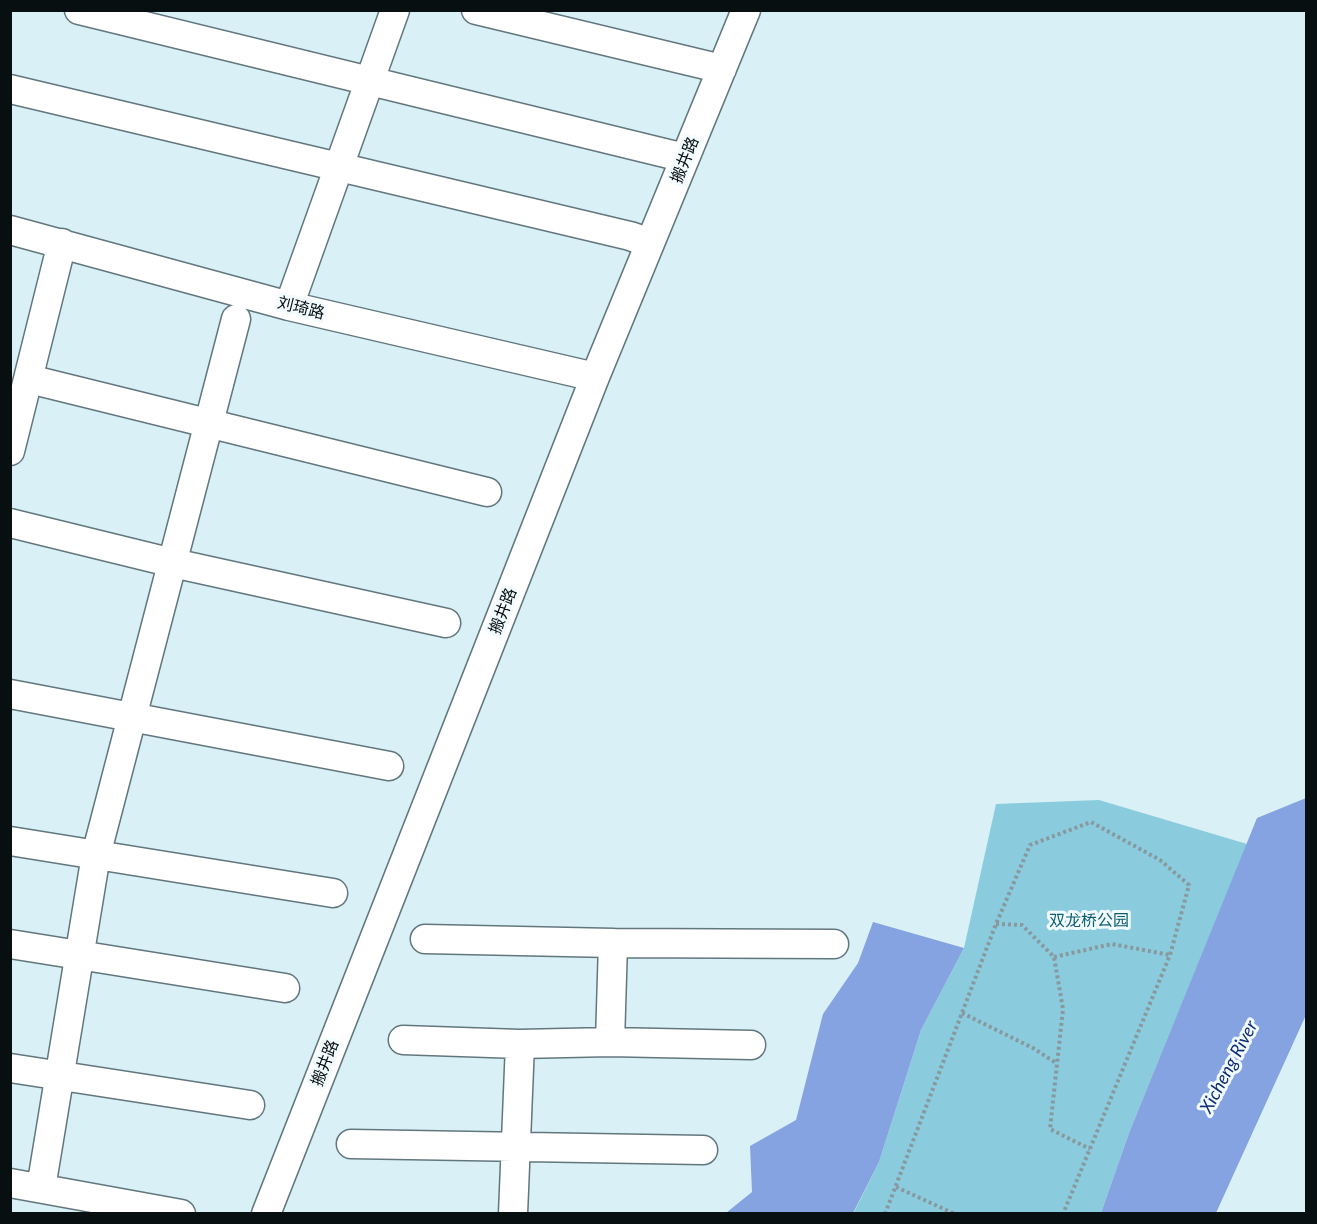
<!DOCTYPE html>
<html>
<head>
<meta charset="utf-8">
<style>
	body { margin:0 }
	#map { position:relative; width:1317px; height:1224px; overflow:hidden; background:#d9f0f7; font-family:Lato,sans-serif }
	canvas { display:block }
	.frame { position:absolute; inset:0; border:12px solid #070f11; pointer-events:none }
</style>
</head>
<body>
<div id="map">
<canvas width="1317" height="1224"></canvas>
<div class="frame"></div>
</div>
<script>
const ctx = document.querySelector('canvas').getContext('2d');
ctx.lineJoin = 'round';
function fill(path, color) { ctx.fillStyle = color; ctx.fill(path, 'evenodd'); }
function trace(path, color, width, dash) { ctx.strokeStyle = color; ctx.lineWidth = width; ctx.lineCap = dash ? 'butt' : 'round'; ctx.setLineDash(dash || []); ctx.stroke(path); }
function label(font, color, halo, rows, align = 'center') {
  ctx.font = font + ' Lato,"Noto Sans SC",sans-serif'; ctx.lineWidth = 6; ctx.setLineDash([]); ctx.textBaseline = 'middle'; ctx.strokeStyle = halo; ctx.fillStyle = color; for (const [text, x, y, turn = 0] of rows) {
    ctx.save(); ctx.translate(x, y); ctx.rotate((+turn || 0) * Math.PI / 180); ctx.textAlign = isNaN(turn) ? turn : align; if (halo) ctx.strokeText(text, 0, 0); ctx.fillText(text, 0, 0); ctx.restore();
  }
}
const green = new Path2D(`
	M1099 800 1247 844 1129 1133 1101 1213 853 1214 879 1162 921 1030 964 948 996 804Z`);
const water = new Path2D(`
	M1306 798V1015L1216 1213H1101L1129 1133 1257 818Z
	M873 922 964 948 921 1030 879 1162 853 1213H726L752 1192 750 1146 796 1120 823 1014 858 963Z`);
const path = new Path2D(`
	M996 924 1022 925 1054 957 1063 1009 1050 1129 1090 1149
	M1054 957 1112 944 1170 955
	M962 1013 1033 1048 1056 1063
	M896 1187 955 1214
	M885 1214 996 924 1030 845 1091 822 1160 860 1189 885 1170 955 1063 1214`);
const minor = new Path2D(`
	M79 10 685 158
	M476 10 722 69
	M10 89 630 236 650 243
	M10 230 289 306 595 377
	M289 306 395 10
	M29 379 487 492
	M10 451 62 243
	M10 523 173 563 446 623
	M10 694 389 766
	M10 841 333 893
	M425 939 613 943
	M10 944 285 988
	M403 1040 520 1044
	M610 1042 751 1045
	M10 1068 250 1105
	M351 1144 703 1150
	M10 1183 181 1214
	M41 1188 96 855 236 319
	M266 1214 595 377 746 10
	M513 1214 520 1044 610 1042 613 943 834 944`);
const streetNames = [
	["搬井路",685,160,-68],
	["刘琦路",301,308,14],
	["搬井路",503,611,-69],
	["搬井路",325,1063,-69]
];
const parkNames = [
	["双龙桥公园",1089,921]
];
const waterNames = [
	["Xicheng River",1229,1067,-62]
];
fill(green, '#8acbde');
fill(water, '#85a3e1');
trace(minor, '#62777d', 31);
trace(path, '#88999e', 4, [3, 3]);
trace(minor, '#fff', 28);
label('16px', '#070f11', '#f1fafd', streetNames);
label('16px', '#0b5d6f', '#f1fafd', parkNames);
label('italic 18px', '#102c73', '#f1fafd', waterNames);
</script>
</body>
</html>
